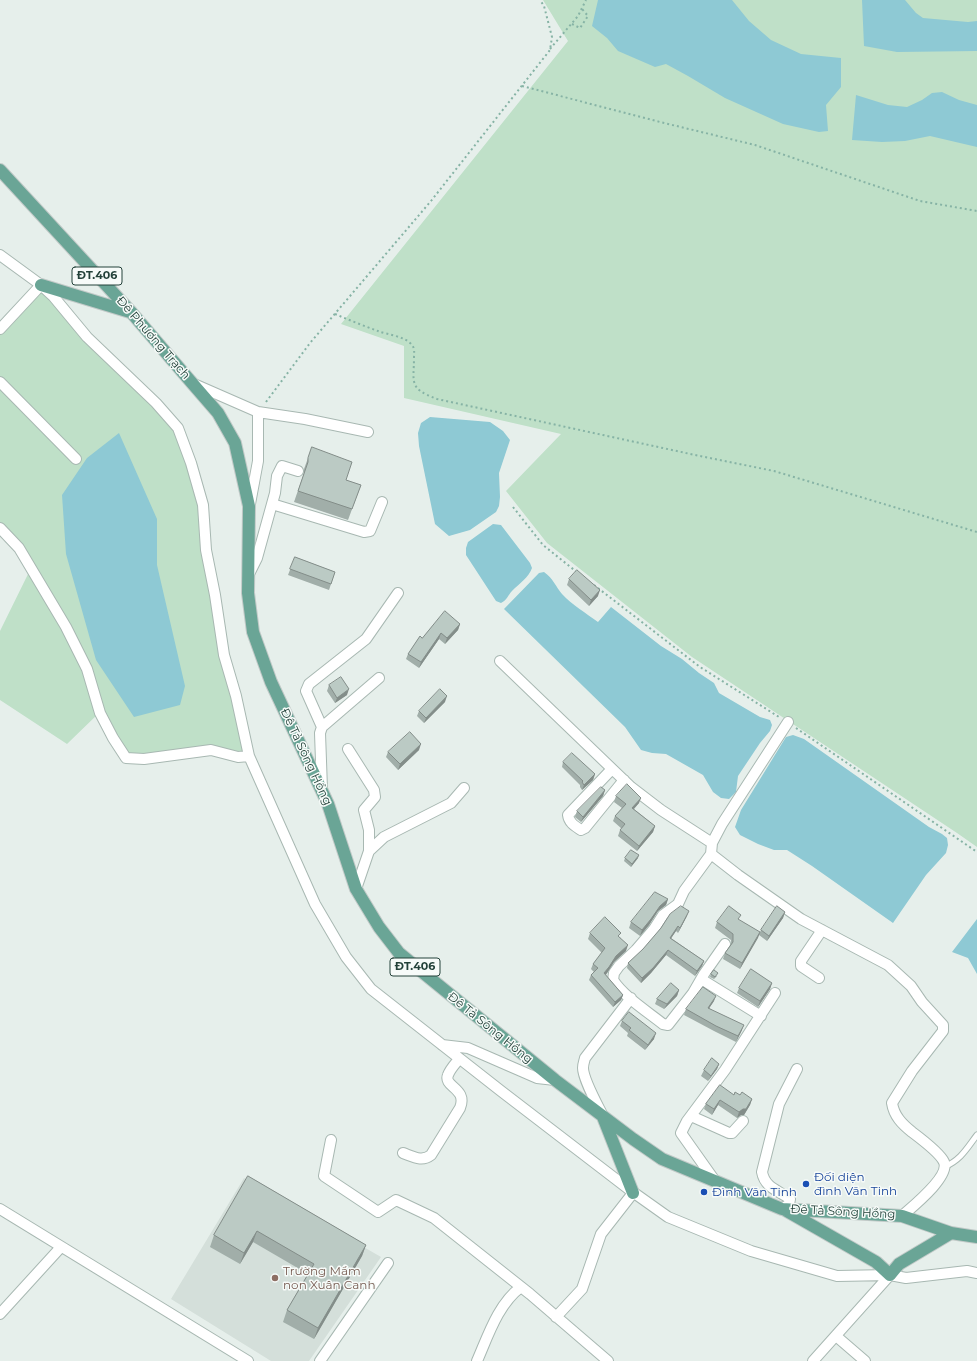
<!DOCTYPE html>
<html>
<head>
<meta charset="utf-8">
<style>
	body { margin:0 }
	canvas { display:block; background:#e6efeb }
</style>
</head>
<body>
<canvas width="977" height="1361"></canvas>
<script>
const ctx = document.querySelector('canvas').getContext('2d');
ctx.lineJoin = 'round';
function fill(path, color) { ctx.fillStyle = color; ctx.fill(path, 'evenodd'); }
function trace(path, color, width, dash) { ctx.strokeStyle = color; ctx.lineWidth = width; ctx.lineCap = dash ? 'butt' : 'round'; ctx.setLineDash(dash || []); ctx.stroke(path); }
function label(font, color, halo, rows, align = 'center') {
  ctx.font = font + ' Montserrat,sans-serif'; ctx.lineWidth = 3; ctx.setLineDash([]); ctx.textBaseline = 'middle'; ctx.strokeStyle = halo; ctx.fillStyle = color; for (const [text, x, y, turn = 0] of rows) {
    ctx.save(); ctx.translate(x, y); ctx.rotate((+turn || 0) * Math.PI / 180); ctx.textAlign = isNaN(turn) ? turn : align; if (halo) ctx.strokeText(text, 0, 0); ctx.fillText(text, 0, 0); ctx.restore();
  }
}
const built = new Path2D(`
	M244 1178 381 1257 309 1361H271L171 1299Z`);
const green = new Path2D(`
	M543 0H977V847L957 833 692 657 547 543 506 491 561 434 404 398V346L341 324 568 41Z
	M41 285 178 428 191 463 206 550 249 756 211 750 126 758 99 713 67 744 0 700V631L31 568 0 528V329Z`);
const water = new Path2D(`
	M598 0H732L749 21 771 40 801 54 841 58V87L826 105 828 131 819 132 783 124 725 98 688 76 666 64 655 67 618 51 607 38 592 26Z
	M862 0H905L916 13 923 18 968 22 977 21V51L897 52 864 46Z
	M942 92 959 100 977 105V147L930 136 905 141 882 142 852 140 856 95 888 105 907 107 922 100 932 93Z
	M430 417 490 422 503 431 510 440 499 473 500 497 499 506 496 512 470 530 449 536 435 524 419 446 418 433 421 423Z
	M119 433 157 519V565L185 686 180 705 134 717 96 660 66 554 62 495 87 458Z
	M493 524 501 525 530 563 532 568C529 577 519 584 512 591 508 595 507 600 501 603L496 601 466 555V548L468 542Z
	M544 572C553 578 556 587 562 594 572 605 586 613 598 622L611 607 661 646 682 659 699 673 714 683 719 693 760 717 770 720 772 725 770 731 760 743 738 776 736 792 729 799 721 798 713 792 703 775 666 754 652 753 641 750 625 727 504 609 539 573Z
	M793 735 804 739 929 827 942 834 947 838 948 845 946 853 926 875 893 923 812 866 787 850H774L758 844 740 835 735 827 741 810 786 737Z
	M977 919V974L968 958 952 952Z`);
const path = new Path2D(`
	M572 24 580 28 588 16 582 9
	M550 49 578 16 586 0
	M522 86 660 122 755 145 920 201 977 211
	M335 314C349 320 364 326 378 331 388 335 405 336 412 345 415 349 414 352 414 357 414 383 408 388 437 399L695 455 774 471 977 532
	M266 402 310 343 431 201 550 50 552 37 544 6 540 0
	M513 507 543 545 578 573
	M594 585 700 667 779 717
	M796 728 977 852`);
const service = new Path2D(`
	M944 1167C961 1160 967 1148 977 1135`);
const minor = new Path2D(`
	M0 255 41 285 53 296 87 337 156 403 178 428 191 463 203 505 206 550 215 595 224 655 236 696 249 756 315 904 346 957 371 989 501 1091 630 1190 668 1217 751 1251 837 1276 890 1275 906 1278 967 1271 977 1273
	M0 329 41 285
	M0 382 76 459
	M194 384 258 412 305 419 368 432
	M250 504 258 461V412
	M272 504 364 532 370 531 382 502
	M0 528 19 548 66 627 87 669 100 713 113 738 126 758 144 759 211 750 238 757 249 756
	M249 574 257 558 275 493 277 476 282 466 298 471
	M500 661 631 787 661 810 712 843
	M322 727 306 691 309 684 366 639 398 593
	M348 749 374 790 375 797 364 810 369 830V851
	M612 769 568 815C569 823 575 826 581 830L585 828 624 780
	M322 789 320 733 322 727 379 678
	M711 854 738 875 801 919 888 965 911 986 922 1002 943 1025V1031L912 1071 892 1103C894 1116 902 1124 912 1132 920 1138 940 1153 944 1162 950 1177 912 1207 902 1216
	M356 889 369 851 384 837 451 803 464 788
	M725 944 704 974 693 993 668 1025 663 1024C648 1012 623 996 613 980L614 973 619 966 636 950 654 929 663 915 678 904 684 891 711 854 712 843 722 824 788 722
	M819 978 801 966V961L822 930
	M701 979 761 1016
	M442 1045 468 1048 537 1078 555 1080
	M603 1116C597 1104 583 1079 583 1068 583 1064 584 1062 585 1058L631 998
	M691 1116 729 1133H732L743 1121
	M331 1140 324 1176 378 1212 396 1200 434 1218 530 1294 608 1361
	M403 1153C414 1157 422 1162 431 1155L460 1108C468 1088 443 1087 448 1075 450 1069 456 1063 459 1059
	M715 1181 681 1133 687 1121 725 1070 775 993
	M0 1209 248 1361
	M782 1209 789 1204 790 1199C778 1190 765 1188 762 1172L779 1104 797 1069
	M0 1314 61 1247
	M556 1317 582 1289 601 1234 633 1193
	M836 1336 865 1361
	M320 1361 388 1263
	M477 1361C488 1336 498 1304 521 1287
	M813 1361 890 1275`);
const primary = new Path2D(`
	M0 170 131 312 192 383 218 413 235 443 249 506 248 593 253 632 271 682 328 804 356 889 379 927 399 953 555 1080 633 1139 662 1159 782 1209 902 1216 951 1233 977 1237
	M41 285 130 312
	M603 1117 633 1193
	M785 1210 876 1262 890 1275 899 1264 951 1233`);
const wall = new Path2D(`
	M312 447 346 480 361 485 348 520 294 502 304 473V469Z
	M295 557 335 572 329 590 288 575Z
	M569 579 598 596 589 606 567 585Z
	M460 624 458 630 445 644 439 639 419 668 406 659 408 654 422 638Z
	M329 685 347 695 335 703 327 691Z
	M445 702 424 723 417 716 419 711Z
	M419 750 398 770 386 757 388 752Z
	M563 762 595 774 593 780 582 790 580 787V785L562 767Z
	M605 790 603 796 581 822 575 817 577 811Z
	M616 796 639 803 634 809 655 826 653 832 637 851 618 836 620 830 622 829 613 821 615 816 622 808 614 802Z
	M625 858H638L631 867 624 861Z
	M668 899 666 905 658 911 649 925 640 936 629 928 631 922Z
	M785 912 783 918 767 941 759 935 740 969 723 959 725 953 731 944V940L715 928 717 922 739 920 760 932 761 930Z
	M687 916 678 933 676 931 671 938 704 961 702 966 695 976 666 955 651 973 641 983 627 968 628 963Z
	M590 933 620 937 626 951 614 962 606 975 623 995 621 1000 613 1007 589 980 591 975 594 972 591 969 593 964 602 953 588 939Z
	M711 974 717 976 714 979 710 977Z
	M772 983 770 989 758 1007 737 993 739 988Z
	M679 990 677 996 664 1009 655 1004 657 999Z
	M714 1001 709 1008 742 1030 736 1042 714 1031 684 1015 686 1009Z
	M622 1021 654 1039 645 1050 627 1036 628 1033 620 1026Z
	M719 1064 717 1069 708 1081 701 1076 704 1070Z
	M734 1095H740L752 1099 750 1105 744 1115H741L737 1118 718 1105 712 1115 704 1109 706 1104Z
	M248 1176 366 1245 362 1256 314 1339 283 1322 287 1310 308 1274 253 1242 240 1264 210 1247 214 1235Z`);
const shadedWall = new Path2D(`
	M600 590 598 596 589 606 591 600Z
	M460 624 458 630 445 644 447 638Z
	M441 633 439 639 419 668 421 662Z
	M349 689 347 695 335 703 337 698Z
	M447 696 445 702 424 723 426 718Z
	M421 744 419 750 398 770 400 764Z
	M595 774 593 780 582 790 584 785Z
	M605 790 603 796 581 822 583 817Z
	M641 798 639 803 630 813 632 808Z
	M655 826 653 832 637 851 639 846Z
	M639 855 638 858 631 867 632 864Z
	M668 899 666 905 658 911 649 925 640 936 642 930 660 906Z
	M689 911 687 916 678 933 680 928Z
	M785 912 783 918 767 941 769 936Z
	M678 926 676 931 668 943 670 938Z
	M760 932 758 938 740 969 742 963Z
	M628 945 626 951 614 962 607 973 602 978 604 973 616 956Z
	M668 950 666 955 651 973 641 983 642 978Z
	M704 961 702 966 695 976 697 971Z
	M772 983 770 989 758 1007 760 1001Z
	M679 990 677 996 664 1009 667 1004Z
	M623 995 621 1000 613 1007 615 1002Z
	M716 996 714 1001 706 1013 708 1008Z
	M744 1025 742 1030 736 1042 738 1036Z
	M656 1033 654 1039 645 1050 648 1045Z
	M719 1064 717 1069 708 1081 711 1076Z
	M752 1099 750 1105 744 1115H741L737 1118 739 1112Z
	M720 1100 718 1105 712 1115 714 1109Z
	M257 1231 253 1242 240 1264 244 1253Z
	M366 1245 362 1256 314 1339 318 1328Z`);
const building = new Path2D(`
	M312 447 352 462 346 480 361 485 352 509 298 491 308 462V458Z
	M295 557 335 572 331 584 290 569Z
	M577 570 600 590 591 600 569 579Z
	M445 611 460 624 447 638 441 633 421 662 408 654 420 636 422 638Z
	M341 677 349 689 337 698 329 685Z
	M440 689 447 696 426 718 419 711Z
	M410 732 421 744 400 764 388 752Z
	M572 753 595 774 584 785 582 782 583 781 563 762Z
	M627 784 641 798 632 808 655 826 639 846 620 830 625 824 615 816 626 804 616 796Z
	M601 787 605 790 583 817 577 811Z
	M631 850 639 855 632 864 625 858Z
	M655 892 668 899 660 906 651 919 642 930 631 922Z
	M681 906 689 911 680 928 678 926 670 938 704 961 697 971 668 950 653 968 642 978 628 963 643 949 661 928 670 914Z
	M729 906 741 915 738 919 760 932 742 963 725 953 733 942V934L717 922Z
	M777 906 785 912 769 936 761 930Z
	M605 917 621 933 618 936 628 945 616 956 609 967 604 973 623 995 615 1002 591 975 598 968 593 964 605 948 590 933Z
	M751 969 772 983 760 1001 739 988Z
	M714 970 718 973 715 977 711 974Z
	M671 983 679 990 667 1004 657 999Z
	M703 987 716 996 708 1008 744 1025 738 1036 716 1026 686 1009Z
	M629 1012 656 1033 648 1045 629 1030 631 1028 622 1021Z
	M712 1058 719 1064 711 1076 704 1070Z
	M720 1085 734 1095 735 1092 740 1095 742 1092 752 1099 746 1109H743L739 1112 720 1100 714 1109 706 1104Z
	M248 1176 366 1245 318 1328 287 1310 314 1264 257 1231 244 1253 214 1235Z`);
const markers = [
	[806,1184,4,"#1a4fb4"],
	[704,1192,4,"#1a4fb4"],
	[275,1278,4,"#8d6e63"]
];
const shields = [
	[97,276,50],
	[415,967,50]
];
const shieldNames = [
	["ĐT.406",97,276],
	["ĐT.406",415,967]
];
const streetNames = [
	["Đê Phương Trạch",153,338,49],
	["Đê Tả Sông Hồng",306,757,65],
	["Đê Tả Sông Hồng",490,1028,39],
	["Đê Tả Sông Hồng",843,1212,3]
];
const transitNames = [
	["Đối diện",814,1177],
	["đình Văn Tinh",814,1191],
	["Đình Văn Tinh",712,1192]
];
const educationNames = [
	["Trường Mầm",283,1271],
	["non Xuân Canh",283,1285]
];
fill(built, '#d4dfda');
fill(green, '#bfe0c8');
fill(water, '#8ec9d4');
trace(service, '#a8b8b2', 7);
trace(minor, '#a8b8b2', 12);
trace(primary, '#c2cac8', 14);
trace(path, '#86b3a5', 2, [2, 3]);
trace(service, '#fff', 5);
trace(minor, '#fff', 10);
trace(primary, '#6aa596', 12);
fill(wall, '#a1aea9');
fill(shadedWall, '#838d89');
fill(building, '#bbcac4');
trace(building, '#838d89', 1);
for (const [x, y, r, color] of markers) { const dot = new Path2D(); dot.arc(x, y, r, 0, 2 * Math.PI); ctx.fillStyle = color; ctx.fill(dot); trace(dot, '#f7fbf9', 1.5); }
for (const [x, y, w] of shields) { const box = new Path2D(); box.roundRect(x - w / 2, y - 9, w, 18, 3); ctx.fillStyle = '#f7fbf9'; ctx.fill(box); trace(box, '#24423a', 1); }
label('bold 11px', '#24423a', null, shieldNames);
label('12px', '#24423a', '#f7fbf9', streetNames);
label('12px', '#164399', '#f7fbf9', transitNames, 'left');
label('12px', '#785e54', '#f7fbf9', educationNames, 'left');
</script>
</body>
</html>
